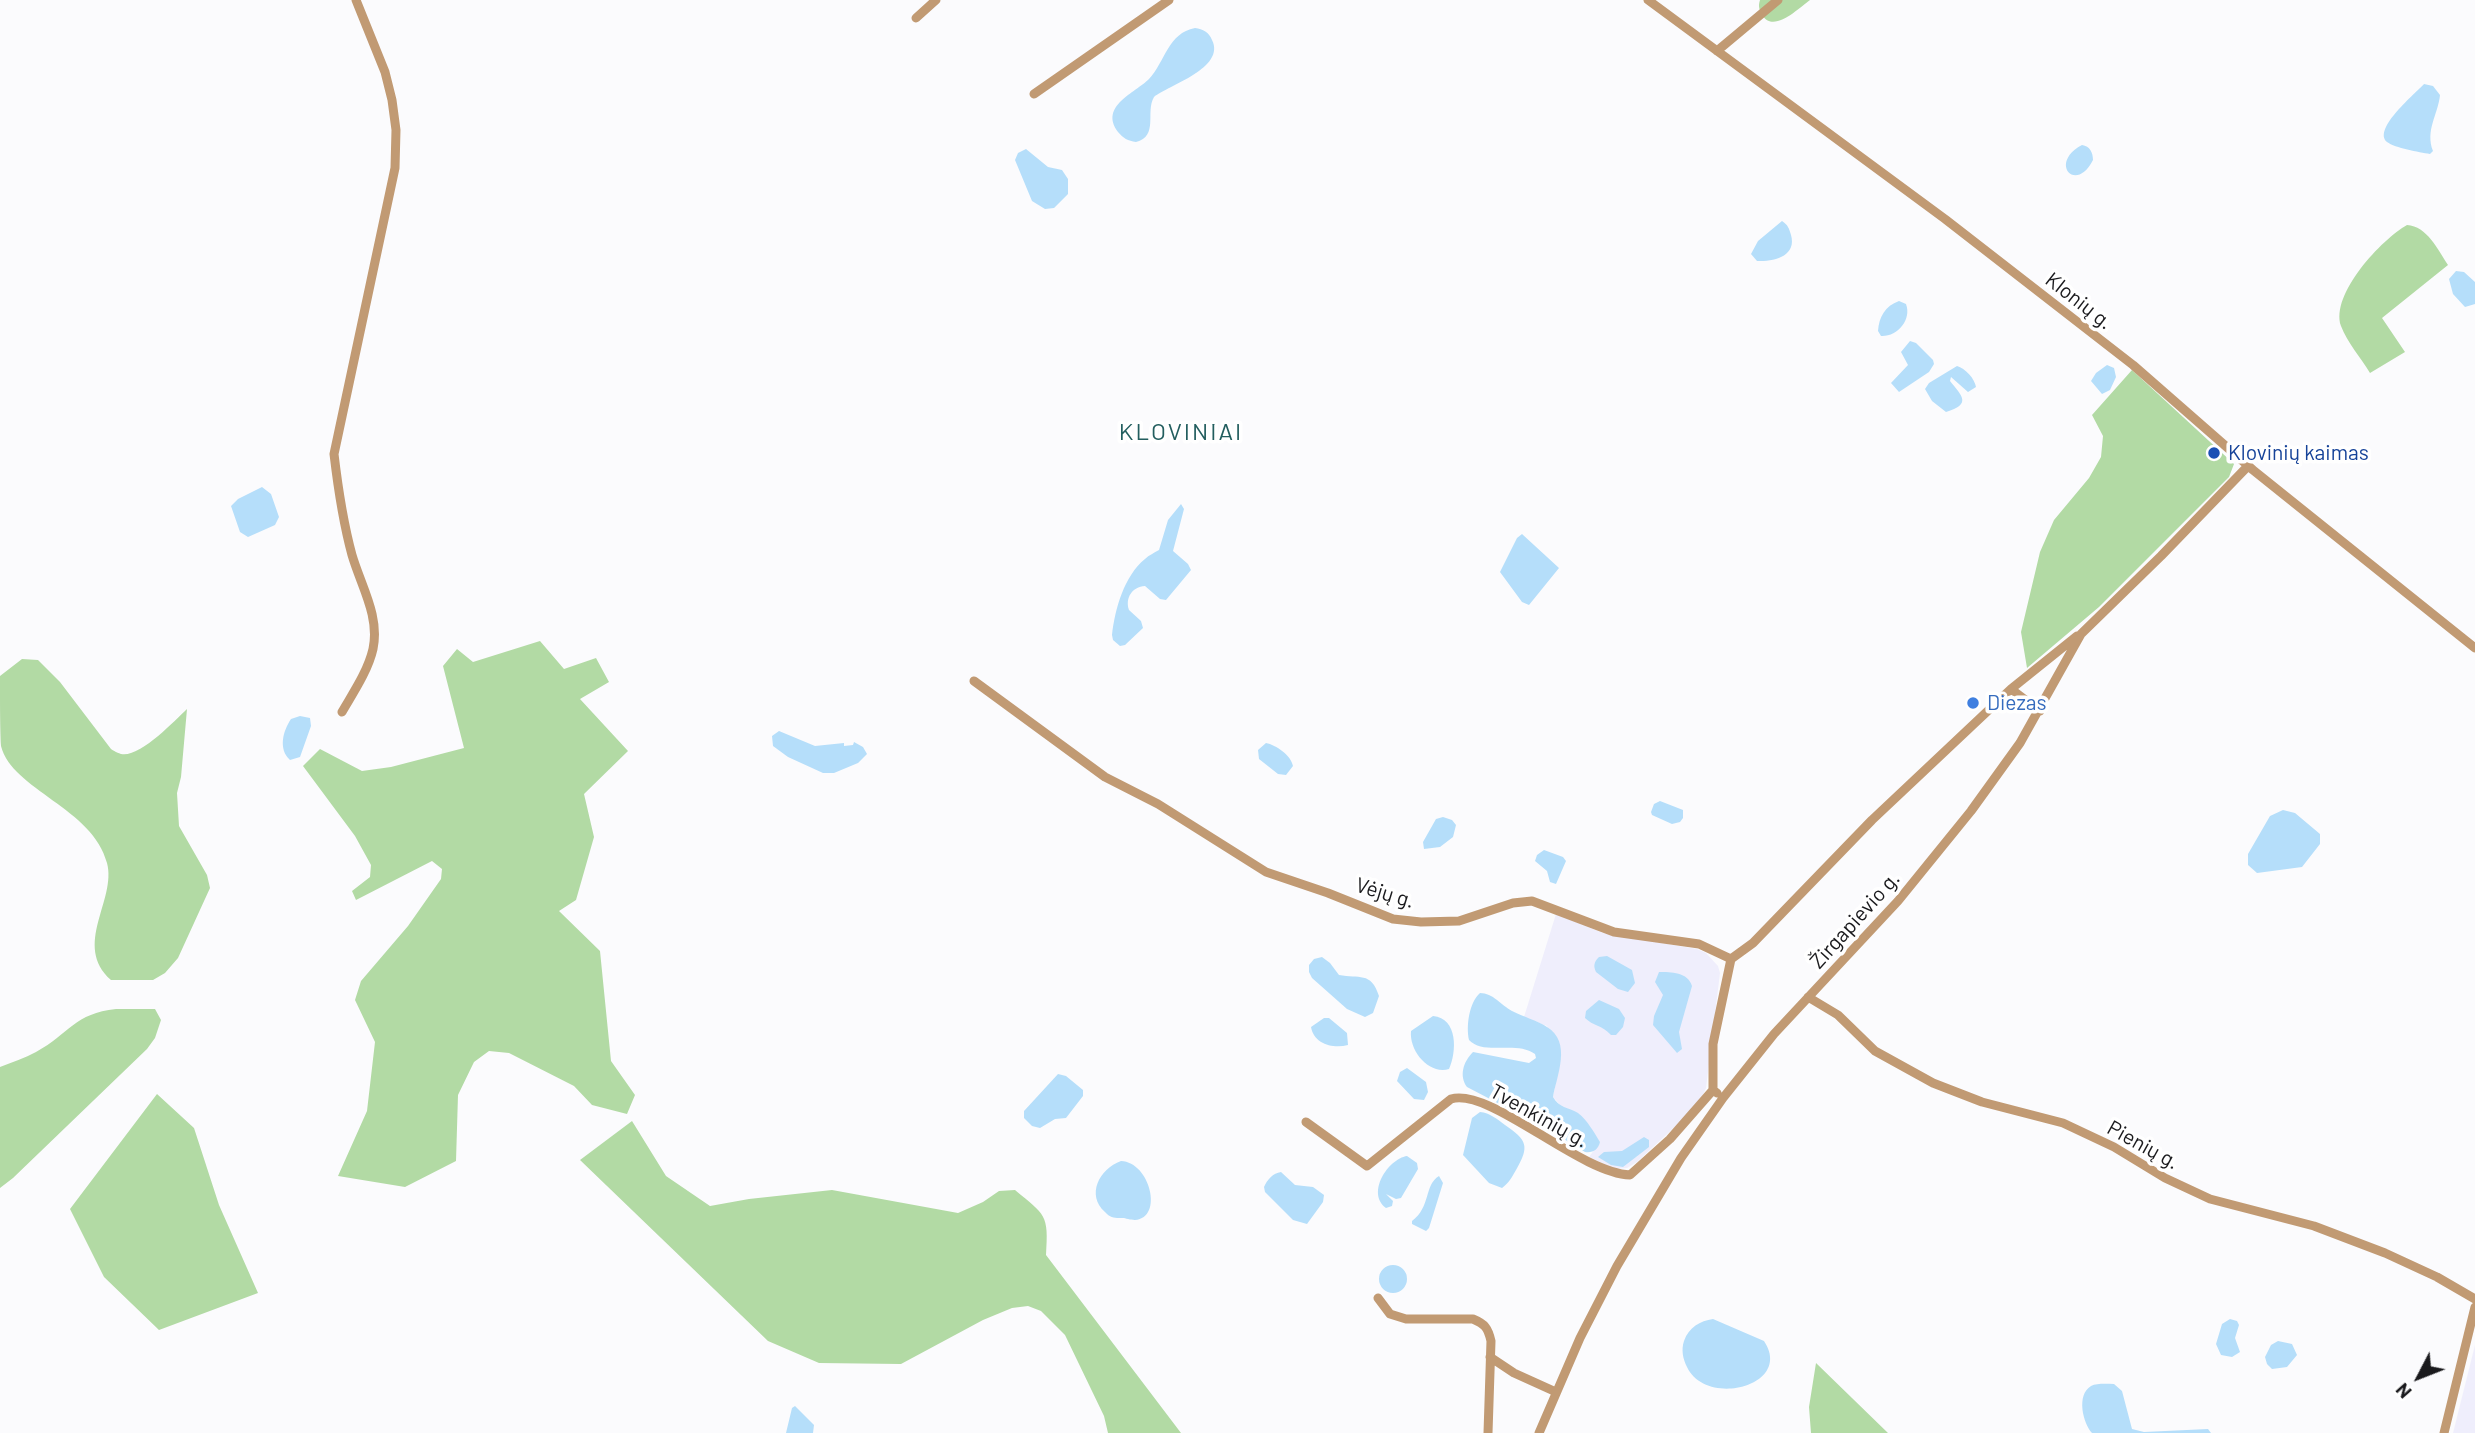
<!DOCTYPE html>
<html>
<head>
<meta charset="utf-8">
<style>
	body { margin:0 }
	#map { position:relative; width:2475px; height:1433px; overflow:hidden; background:#fbfbfd; font-family:Barlow,sans-serif }
	canvas { display:block }
	.north { position:absolute; left:2384px; top:1342px; width:70px; height:70px; -webkit-text-stroke:5px #fff; paint-order:stroke; rotate:228deg; font-size:19px; font-weight:700; line-height:28px; text-align:center; color:#1a1a1d }
	.north::after { content:''; display:block; margin:auto; width:24px; height:32px; background:#1a1a1d; clip-path:polygon(50% 0,100% 100%,50% 72%,0 100%) }
</style>
</head>
<body>
<div id="map">
<canvas width="2475" height="1433"></canvas>
<div class="north">N</div>
</div>
<script>
const ctx = document.querySelector('canvas').getContext('2d');
ctx.lineJoin = 'round';
function fill(path, color) { ctx.fillStyle = color; ctx.fill(path, 'evenodd'); }
function trace(path, color, width, dash) { ctx.strokeStyle = color; ctx.lineWidth = width; ctx.lineCap = dash ? 'butt' : 'round'; ctx.setLineDash(dash || []); ctx.stroke(path); }
function label(font, color, halo, rows, align = 'center') {
  ctx.font = font + ' Barlow,sans-serif'; ctx.lineWidth = 7; ctx.setLineDash([]); ctx.textBaseline = 'middle'; ctx.strokeStyle = halo; ctx.fillStyle = color; for (const [text, x, y, turn = 0] of rows) {
    ctx.save(); ctx.translate(x, y); ctx.rotate((+turn || 0) * Math.PI / 180); ctx.textAlign = isNaN(turn) ? turn : align; if (halo) ctx.strokeText(text, 0, 0); ctx.fillText(text, 0, 0); ctx.restore();
  }
}
const built = new Path2D(`
	M1556 914 1603 933 1697 949 1706 953 1718 966 1720 973 1706 1088 1703 1095 1680 1122 1637 1162 1627 1168 1615 1169 1589 1157 1600 1142 1579 1114 1562 1107 1553 1097 1561 1056 1547 1026 1524 1017Z
	M2475 1345V1433H2453Z`);
const green = new Path2D(`
	M1760 0H1810C1799 8 1774 33 1763 16 1759 10 1758 6 1760 0Z
	M2407 225C2427 226 2438 250 2448 265L2382 318 2405 352 2370 373C2361 358 2347 342 2341 326 2330 294 2382 239 2407 225Z
	M2132 370 2234 464 2229 477 2099 607 2027 668 2021 632 2040 552 2054 520 2089 478 2101 457 2103 436 2092 415Z
	M540 641 564 669 596 658 609 682 580 699 628 751 584 794 594 837 576 900 559 911 600 951 611 1061 635 1095 627 1114 592 1105 574 1086 509 1053 489 1051 474 1062 458 1095 456 1161 405 1187 338 1176 367 1111 375 1042 355 1000 361 981 408 926 441 879 442 869 432 861 356 900 352 891 370 877 371 865 355 836 303 766 320 749 362 771 391 767 464 748 443 666 457 649 473 662Z
	M22 659 38 660 60 682 111 749C112 750 120 754 121 754 140 758 174 721 187 709L181 777 177 793 179 826 207 875 210 888 178 958 165 973 153 980H111C72 945 117 900 107 863 93 808 12 790 1 746 0 729 0 695 0 676Z
	M116 1009H155L161 1020 155 1038 147 1049 13 1178 0 1188V1067C12 1062 25 1058 36 1052 69 1034 75 1013 116 1009Z
	M157 1094 194 1128 219 1205 258 1293 159 1330 104 1277 70 1209Z
	M632 1121 666 1176 710 1206 749 1199 832 1190 958 1213 983 1202 999 1191 1015 1190C1045 1215 1049 1214 1046 1255L1181 1433H1108L1104 1416 1065 1335 1041 1311 1028 1306 1012 1308 983 1320 901 1364 819 1363 768 1341 580 1160Z
	M1816 1363 1888 1433H1811L1809 1407Z`);
const water = new Path2D(`
	M1195 28C1203 29 1209 32 1212 40 1226 68 1169 85 1154 97 1145 112 1159 136 1136 142 1128 141 1123 138 1118 132 1099 106 1135 93 1149 79 1165 62 1168 33 1195 28Z
	M2424 84 2433 86 2440 95C2438 115 2425 130 2433 151L2430 154C2419 152 2395 148 2387 142 2372 129 2416 93 2424 84Z
	M2082 145C2090 146 2093 153 2093 160 2076 194 2048 163 2082 145Z
	M1026 149 1048 167 1062 170 1068 179V194L1054 208 1045 209 1032 201 1015 160 1018 153Z
	M1782 221C1788 225 1789 228 1791 235 1797 256 1774 262 1757 261L1751 254 1758 241Z
	M2456 271 2464 272 2475 282V304L2465 307 2453 294 2449 279Z
	M1899 301 1906 304C1912 320 1897 337 1881 336L1878 331C1879 317 1885 306 1899 301Z
	M1910 341 1916 343 1933 360 1934 364 1929 372 1899 392 1891 383 1908 365 1901 352Z
	M2107 365 2114 368 2116 377 2110 390 2102 394 2091 381 2096 373Z
	M1957 366C1965 368 1975 379 1976 387L1968 392 1951 377 1950 381C1962 396 1972 404 1946 412L1932 401 1925 389 1929 383Z
	M262 487 271 494 279 517 275 525 248 537 240 532 231 506 238 499Z
	M1181 504 1184 509 1173 551 1188 564 1191 570 1166 600 1160 599 1145 586C1132 587 1125 598 1129 610L1141 621 1143 628 1125 645 1120 646 1113 640 1112 635C1115 609 1124 576 1145 559 1149 555 1154 553 1159 550L1168 520Z
	M1522 534 1559 568 1529 605 1522 602 1500 572 1517 538Z
	M300 716 310 718 311 726 300 757 290 760C278 749 283 731 291 719Z
	M779 731 815 746 844 743V746L853 745 854 742 863 747 867 754 858 763 834 773H823L788 757 773 746 772 736Z
	M1266 743C1276 745 1291 755 1293 766L1286 775 1278 774 1259 759 1258 750Z
	M1660 801 1683 810V818L1680 822 1672 824 1652 815 1651 812 1654 804Z
	M2283 810 2295 813 2320 834V844L2302 867 2257 873 2248 865V854L2270 816Z
	M1443 817 1452 820 1456 825 1453 837 1440 847 1424 849 1423 842 1436 819Z
	M1544 850 1563 857 1566 861 1556 884 1550 882 1547 871 1535 861 1537 855Z
	M1607 956 1632 970 1635 983 1628 992 1618 989 1596 972C1593 966 1594 962 1599 957Z
	M1322 957 1330 963 1339 975C1359 979 1371 971 1379 996L1373 1013 1365 1017 1347 1009 1312 978 1309 972V965L1314 959Z
	M1659 972C1671 972 1688 972 1692 986L1679 1032 1682 1049 1677 1053 1653 1025 1654 1016 1663 995 1655 982Z
	M1480 993C1493 993 1501 1005 1512 1011 1523 1017 1537 1020 1547 1027 1572 1042 1557 1075 1553 1097 1559 1108 1568 1107 1578 1113 1587 1120 1594 1132 1600 1142 1598 1150 1593 1153 1585 1152L1554 1133 1535 1108 1509 1096 1507 1098V1100L1536 1112 1538 1119 1532 1121 1467 1087C1459 1076 1463 1062 1473 1052L1529 1063 1536 1058 1535 1054C1516 1040 1484 1056 1469 1040 1466 1026 1469 1003 1480 993Z
	M1599 1000 1619 1009 1625 1018 1623 1027 1616 1035H1611C1602 1025 1593 1026 1585 1018L1586 1011Z
	M1433 1016C1458 1018 1457 1052 1449 1069 1429 1075 1409 1051 1411 1031Z
	M1324 1018H1329L1347 1033 1348 1045C1333 1049 1314 1044 1311 1027Z
	M1407 1068 1426 1082 1428 1092 1424 1100 1414 1099 1397 1081 1400 1072Z
	M1058 1074 1066 1076 1083 1090V1096L1066 1118 1055 1119 1040 1128 1032 1126 1024 1118V1111Z
	M1480 1112C1490 1113 1497 1119 1505 1125 1527 1140 1530 1146 1516 1170 1512 1177 1509 1183 1502 1188L1489 1183 1463 1155 1472 1118Z
	M1644 1137 1649 1140V1147L1623 1167 1611 1165 1598 1157 1604 1152 1622 1151Z
	M1407 1156 1417 1163 1418 1169 1401 1198 1396 1199 1386 1194 1393 1201 1392 1206 1386 1208C1366 1193 1388 1159 1407 1156Z
	M1121 1161C1150 1162 1164 1218 1135 1220 1134 1220 1126 1219 1124 1218 1116 1218 1111 1219 1105 1212 1086 1195 1099 1169 1121 1161Z
	M1281 1172 1295 1185 1313 1187 1324 1195 1323 1202 1307 1224 1293 1220 1265 1192 1264 1187C1267 1180 1273 1173 1281 1172Z
	M1439 1176 1443 1183 1429 1228 1426 1231 1412 1224V1221C1431 1207 1424 1185 1439 1176Z
	M1379 1279a14 14 0 1 1 28 0a14 14 0 1 1-28 0Z
	M1713 1319 1764 1341C1794 1386 1706 1408 1687 1367 1683 1359 1681 1350 1684 1341 1689 1327 1700 1321 1713 1319Z
	M2230 1319 2237 1321 2239 1325 2235 1338 2240 1352 2232 1357 2221 1355 2216 1344 2222 1324Z
	M2278 1341 2292 1344 2297 1355 2287 1367 2272 1369 2267 1364 2265 1357 2271 1345Z
	M2114 1384 2122 1391 2132 1429 2144 1432 2208 1429 2211 1433H2092C2083 1423 2076 1395 2091 1386 2097 1383 2107 1384 2114 1384Z
	M795 1406 814 1425 813 1433H786L792 1408Z`);
const minor = new Path2D(`
	M1648 0 1945 219 2133 365 2253 470 2475 648
	M916 18 936 0
	M1717 51 1778 0
	M1034 94 1169 0
	M974 681 1105 777 1158 804 1266 872 1328 893 1393 919 1421 922 1459 921 1513 903 1532 901 1614 932 1699 944 1731 959
	M2011 689 2040 711
	M342 712C353 693 368 671 373 649 380 616 361 586 352 555 343 522 338 488 334 454L395 168 396 130 392 100 385 72 356 0
	M1731 959 1753 943 1872 820 2011 689 2077 636
	M1808 997 1838 1015 1875 1051 1933 1083 1982 1102 2063 1123 2114 1147 2165 1178 2210 1199 2314 1226 2385 1253 2437 1277 2475 1299
	M1717 1093 1713 1090V1044L1731 959
	M1306 1122 1367 1166 1451 1099C1490 1087 1579 1173 1630 1175L1670 1139 1713 1090
	M1378 1298 1390 1314 1406 1319H1473C1485 1324 1488 1328 1491 1341L1488 1433
	M1490 1357 1514 1373 1556 1392
	M1539 1433 1580 1338 1617 1266 1681 1158 1723 1098 1774 1034 1898 901 1971 811 2020 743 2081 634 2161 556 2248 466
	M2444 1433 2475 1307`);
const markers = [
	[2214,453,7,"#1a4fb4"],
	[1973,703,7,"#3f7fe0"]
];
const streetNames = [
	["Klonių g.",2079,301,38],
	["Vėjų g.",1385,893,17],
	["Žirgapievio g.",1855,920,-48],
	["Tvenkinių g.",1539,1116,29],
	["Pienių g.",2143,1145,29]
];
const transitNames = [
	["Klovinių kaimas",2228,453]
];
const shopNames = [
	["Diezas",1987,703]
];
const quarterNames = [
	["KLOVINIAI",1181,432]
];
fill(built, '#efeefc');
fill(green, '#b2daa4');
fill(water, '#b5defa');
trace(minor, '#c19a73', 9);
for (const [x, y, r, color] of markers) { const dot = new Path2D(); dot.arc(x, y, r, 0, 2 * Math.PI); ctx.fillStyle = color; ctx.fill(dot); trace(dot, '#fff', 2.5); }
label('21px', '#1a1a1d', '#fff', streetNames);
label('21px', '#164399', '#fff', transitNames, 'left');
label('21px', '#366cbe', '#fff', shopNames, 'left');
ctx.letterSpacing = '2px';
label('24px', '#235e5f', '#fff', quarterNames);
ctx.letterSpacing = '0px';
</script>
</body>
</html>
